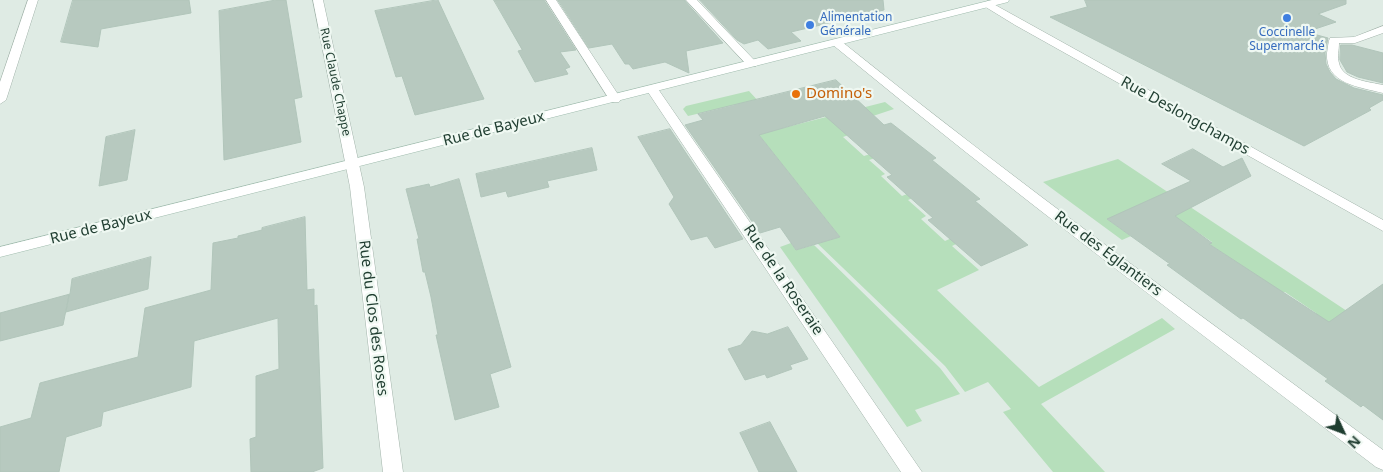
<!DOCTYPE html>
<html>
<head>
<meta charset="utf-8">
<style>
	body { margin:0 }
	#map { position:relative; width:1383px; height:472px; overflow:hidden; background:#dfebe4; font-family:"Noto Sans",sans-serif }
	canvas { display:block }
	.north { position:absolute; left:1318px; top:407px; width:50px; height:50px; -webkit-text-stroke:4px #eff8f2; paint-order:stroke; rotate:133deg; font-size:14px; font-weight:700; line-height:20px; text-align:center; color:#1f3d30 }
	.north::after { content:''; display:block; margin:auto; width:18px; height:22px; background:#1f3d30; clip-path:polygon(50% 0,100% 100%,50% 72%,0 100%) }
</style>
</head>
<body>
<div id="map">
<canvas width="1383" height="472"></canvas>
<div class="north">N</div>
</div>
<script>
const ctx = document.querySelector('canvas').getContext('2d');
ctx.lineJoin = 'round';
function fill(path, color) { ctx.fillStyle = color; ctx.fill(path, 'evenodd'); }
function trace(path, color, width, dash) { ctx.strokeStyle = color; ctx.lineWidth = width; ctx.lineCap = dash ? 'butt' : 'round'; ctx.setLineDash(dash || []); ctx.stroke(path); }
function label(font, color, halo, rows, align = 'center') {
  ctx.font = font + ' "Noto Sans",sans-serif'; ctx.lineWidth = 4.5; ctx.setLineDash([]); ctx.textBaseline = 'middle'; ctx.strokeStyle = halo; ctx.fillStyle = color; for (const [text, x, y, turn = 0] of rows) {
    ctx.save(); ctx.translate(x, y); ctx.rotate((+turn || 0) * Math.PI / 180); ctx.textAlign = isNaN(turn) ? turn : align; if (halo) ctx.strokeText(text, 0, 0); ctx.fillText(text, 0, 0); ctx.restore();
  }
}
const green = new Path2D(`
	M749 91 783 128 885 102 894 109 846 125 854 133 843 137 864 156 873 153 878 157 869 160 885 174 881 176 902 196 912 192 917 196 908 200 926 216 921 219 945 241 954 237 960 242 952 246 979 270 937 290 1039 387 1162 318 1175 329 1041 404 1105 472H1053L1003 412 1011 409 988 382 965 392 945 366 817 243 840 237 735 105 688 116 683 109 686 106Z
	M1118 159 1383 335V361L1311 317 1316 313 1285 292 1282 293 1209 244 1212 242 1190 227 1182 230 1107 219 1131 236 1122 240 1043 182Z
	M791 243 796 250 814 245 940 368 960 394 915 410 922 421 907 427 780 247Z`);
const building = new Path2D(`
	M73 0H189L191 13 101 29 98 47 61 42Z
	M276 0H286L302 97 294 99 301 142 224 160 219 11Z
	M438 0 484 99 415 115 402 76 396 77 375 11Z
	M494 0H544L576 50 560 52 570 67 565 69 568 74 535 82 518 51 522 50Z
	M558 0H684L723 43 686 51 689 73 665 62 633 69 629 64H625L612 44 589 48Z
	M700 0H883L884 10 791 32 801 41 768 49 758 40 744 44 737 40Z
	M1085 0H1346V4L1318 14 1336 22 1306 32 1328 38 1325 53 1326 64 1330 72 1336 79 1354 88 1383 95V100L1369 108 1371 110 1304 146 1050 17 1087 7Z
	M1341 45H1352L1383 53V83L1358 77 1347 72 1340 60Z
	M836 80 884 125 891 123 936 158 932 160 980 199 975 201 1028 245 981 266 928 220 933 218 887 177 892 175 825 116 759 135 840 237 796 250 780 227 760 233 685 125 703 120 698 114Z
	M670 129 743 239 715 248 707 236 691 240 669 204 674 197 638 137Z
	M135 130 127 180 99 186 106 137Z
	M592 148 597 170 547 181 549 187 508 197 506 191 481 197 476 174Z
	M1193 149 1223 167 1242 158 1251 176 1175 216 1212 243 1209 244 1329 322 1383 284V420L1363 405 1361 407 1325 381 1328 379 1243 318 1241 319 1167 265 1170 264 1107 219 1191 181 1162 164Z
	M459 179 511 367 490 374 499 407 455 420 436 335H438L431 297 425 272H423L417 239H419L406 189 429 184 430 187Z
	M305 217 307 290 314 289V306L317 305 323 468 312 472H251L250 439 256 437V376L279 369 278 318 194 341 191 387 103 412 101 426 66 437 59 472H0V427L31 418 40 383 138 357 145 308 211 290 213 243 238 238V236L262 230V228Z
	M151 257 148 289 66 312 69 295 63 325 0 341V313L70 294 72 279Z
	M788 327 808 359 790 365 792 369 767 378 765 374 745 380 728 349 741 345 752 331 767 334Z
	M770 422 797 472H759L740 433Z`);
const lane = new Path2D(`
	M546 0H556L621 99 619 102H611Z
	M686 0H697L756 62 758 64 756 66H748Z
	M1383 26V33L1355 43H1339C1339 50 1337 57 1339 63 1342 80 1370 82 1383 85V93C1360 87 1325 84 1327 53 1328 48 1328 42 1330 38L1354 37Z`);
const street = new Path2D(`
	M28 0H38L6 100 0 104V82Z
	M313 0H323L364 187 403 472H383L350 187Z
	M988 1 1383 220V231L1015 25 984 6 983 4Z
	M837 40 841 41C1017 183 1201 315 1383 450V470L1376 467C1194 328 1010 191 833 45L831 43 833 41Z
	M652 85 656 86 922 472H901L646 89Z`);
const secondary = new Path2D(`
	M992 0H1009L1008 2 0 257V247Z`);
const markers = [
	[1287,18,5,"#3f7fe0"],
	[810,25,5,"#3f7fe0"],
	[796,94,5,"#e8710a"]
];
const farShopnames = [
	["Alimentation",820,18],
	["Générale",820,32],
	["Coccinelle",1287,33,"center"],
	["Supermarché",1287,47,"center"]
];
const farStreetnames = [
	["Rue Claude Chappe",335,82,78]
];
const foodNames = [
	["Domino's",806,94]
];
const streetNames = [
	["Rue Deslongchamps",1185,116,29],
	["Rue de Bayeux",494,129,-14],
	["Rue de Bayeux",101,227,-14],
	["Rue des Églantiers",1108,254,37],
	["Rue de la Roseraie",783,280,56],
	["Rue du Clos des Roses",373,318,83]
];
fill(green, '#b6dfbb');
fill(building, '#b7c9bf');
trace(building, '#b1c5ba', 1);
trace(lane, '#a2b3aa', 1);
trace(street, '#a2b3aa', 1);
trace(secondary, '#9fbbad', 1);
fill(lane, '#fff');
fill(street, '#fff');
fill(secondary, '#fff');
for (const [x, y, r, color] of markers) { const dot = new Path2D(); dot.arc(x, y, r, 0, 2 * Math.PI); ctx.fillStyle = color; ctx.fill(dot); trace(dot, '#eff8f2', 2); }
label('12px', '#366cbe', '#eff8f2', farShopnames, 'left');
label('12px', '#1f3d30', '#eff8f2', farStreetnames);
label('15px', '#c56008', '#eff8f2', foodNames, 'left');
label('15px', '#1f3d30', '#eff8f2', streetNames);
</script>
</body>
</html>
